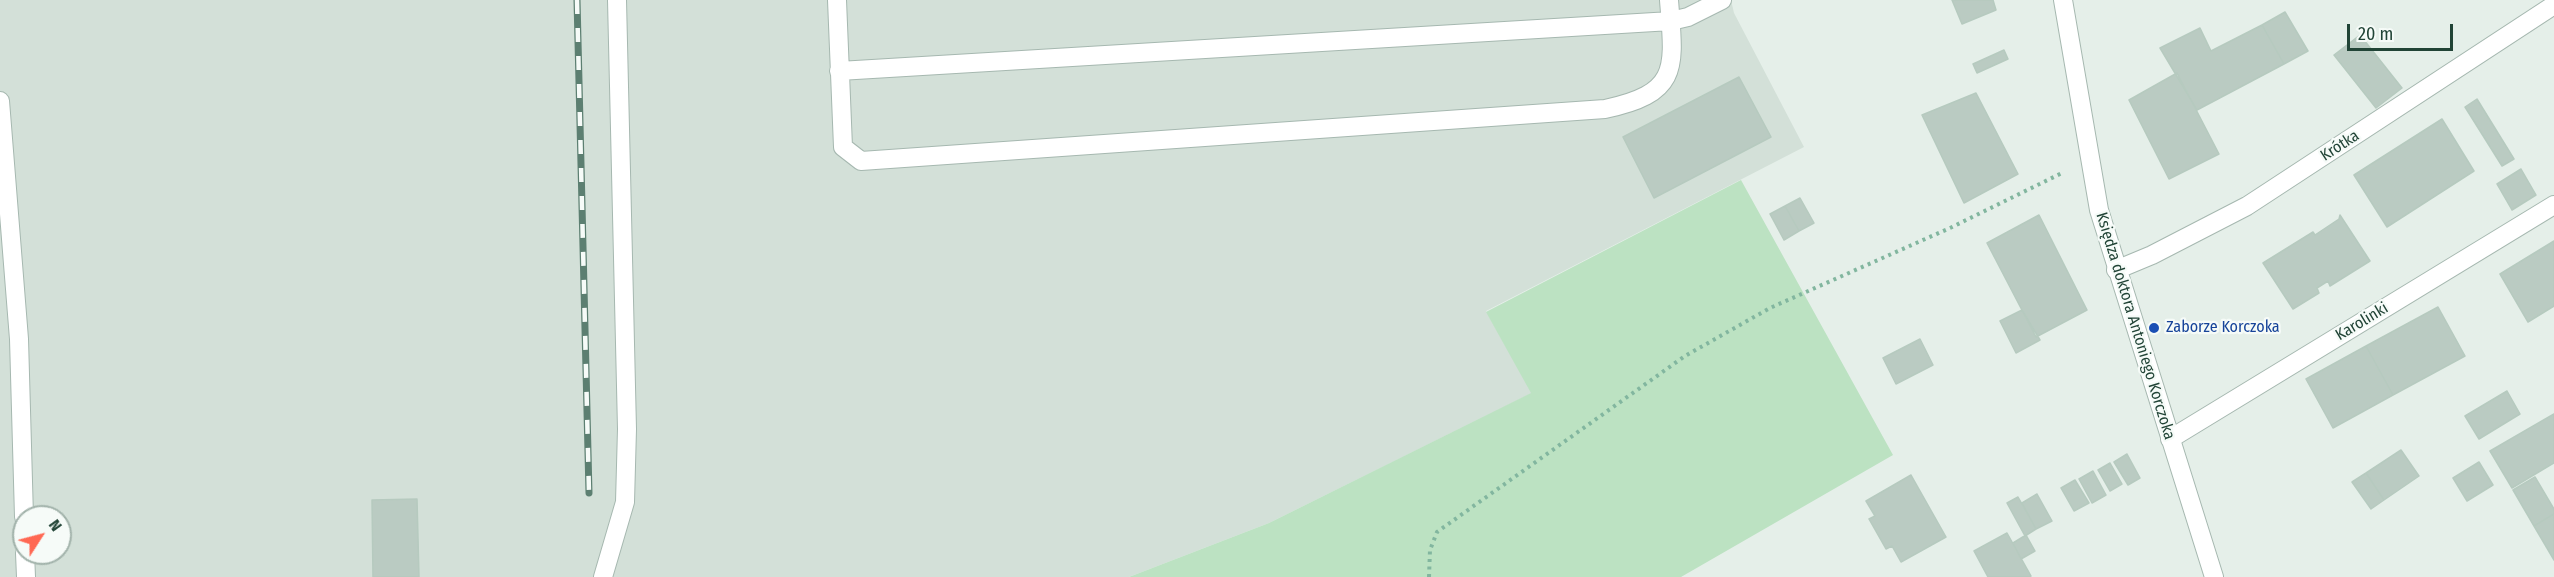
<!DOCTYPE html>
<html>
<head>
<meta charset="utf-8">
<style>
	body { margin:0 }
	#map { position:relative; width:2554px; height:577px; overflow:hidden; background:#e5efe9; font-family:"Fira Sans Condensed",sans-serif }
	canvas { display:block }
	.north { position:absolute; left:12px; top:505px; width:60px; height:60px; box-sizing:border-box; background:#f6fbf8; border:2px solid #a1b2aa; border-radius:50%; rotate:54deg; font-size:16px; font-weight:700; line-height:24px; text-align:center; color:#214436 }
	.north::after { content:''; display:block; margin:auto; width:21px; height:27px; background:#ff6853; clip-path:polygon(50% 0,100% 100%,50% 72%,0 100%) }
	.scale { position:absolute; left:2347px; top:24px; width:106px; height:27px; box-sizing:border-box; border:3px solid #214436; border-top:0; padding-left:8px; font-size:18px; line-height:21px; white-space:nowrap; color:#214436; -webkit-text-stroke:4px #f6fbf8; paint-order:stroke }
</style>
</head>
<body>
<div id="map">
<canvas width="2554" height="577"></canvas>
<div class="north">N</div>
<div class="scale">20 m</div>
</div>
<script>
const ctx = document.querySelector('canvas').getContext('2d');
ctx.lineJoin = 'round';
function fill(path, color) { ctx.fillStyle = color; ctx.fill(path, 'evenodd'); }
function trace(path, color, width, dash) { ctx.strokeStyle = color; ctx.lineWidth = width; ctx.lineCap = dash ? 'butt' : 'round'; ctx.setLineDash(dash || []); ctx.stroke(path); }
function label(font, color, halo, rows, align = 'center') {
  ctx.font = font + ' "Fira Sans Condensed",sans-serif'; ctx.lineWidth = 4.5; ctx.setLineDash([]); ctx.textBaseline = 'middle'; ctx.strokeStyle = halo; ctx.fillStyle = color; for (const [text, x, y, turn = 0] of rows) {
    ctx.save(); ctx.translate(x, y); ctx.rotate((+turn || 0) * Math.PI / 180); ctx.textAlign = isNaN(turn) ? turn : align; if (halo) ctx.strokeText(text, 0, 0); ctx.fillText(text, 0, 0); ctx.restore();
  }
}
const built = new Path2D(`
	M0 0H1731L1734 13 1804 147 1486 311 1532 393 1269 523 1129 577H0ZM24 517H60V553H24Z`);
const green = new Path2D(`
	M1741 180 1893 455 1681 577H1129L1269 523 1531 393 1486 312Z`);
const building = new Path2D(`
	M1952 0H1993L1996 10 1962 24Z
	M2285 12 2308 51 2284 64 2262 25Z
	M2262 25 2284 64 2197 110 2160 48 2200 28 2211 51Z
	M2360 35 2402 88 2376 108 2334 55Z
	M2004 50 2008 59 1977 73 1973 64Z
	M2177 73 2219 154 2169 179 2129 100Z
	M1739 77 1771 137 1654 198 1623 137Z
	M1976 93 2018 174 1964 203 1922 115Z
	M2477 99 2514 159 2502 166 2465 107Z
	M2442 119 2474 171 2387 227 2354 175Z
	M2521 169 2536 195 2512 210 2497 184Z
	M1800 198 1814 223 1799 231 1785 206Z
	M1785 206 1799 231 1784 240 1770 214Z
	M2039 215 2087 310 2036 337 1987 243Z
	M2340 215 2370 261 2330 286 2328 281 2317 288 2319 293 2293 309 2263 263 2313 232 2315 235 2339 219Z
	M2554 241V306L2528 322 2500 274Z
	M2438 307 2465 356 2393 395 2366 346Z
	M2022 310 2040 340 2016 353 2000 321Z
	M1920 339 1933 365 1896 384 1883 358Z
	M2366 346 2393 395 2333 428 2306 379Z
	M2507 391 2520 414 2479 439 2465 416Z
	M2554 414V463L2512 488 2490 451Z
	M2401 450 2419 476 2384 500 2366 473Z
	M2127 454 2140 478 2128 485 2114 462Z
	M2479 462 2493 485 2467 501 2453 478Z
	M2110 463 2122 484 2110 491 2098 470Z
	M2093 471 2106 495 2092 503 2079 479Z
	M2366 473 2384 500 2371 509 2352 482Z
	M1911 475 1946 537 1901 562 1892 546 1886 549 1869 519 1875 516 1866 501Z
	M2535 477 2554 509V514L2534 526 2513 490Z
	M2075 480 2089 503 2074 511 2061 488Z
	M2037 494 2052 521 2036 529 2022 503Z
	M2018 497 2036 529 2025 536 2007 503Z
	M417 499 419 577H373L372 500Z
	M2554 514V560L2534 526Z
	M2007 533 2031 576 2030 577H1988L1974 551Z
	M2026 535 2035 551 2021 559 2013 543Z`);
const path = new Path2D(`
	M1429 577 1430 550 1437 532 1685 356 1770 308 1950 228 2064 172`);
const service = new Path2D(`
	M837 0 843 147 861 161 1605 109C1681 93 1674 67 1669 0
	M839 71 1671 21 1688 17 1722 0
	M0 101 19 339 24 517
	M25 553 26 577
	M603 577 625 502 627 429 617 0`);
const minor = new Path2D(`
	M2116 270 2152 255 2247 206 2554 5
	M2170 439 2554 205`);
const tertiary = new Path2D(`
	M2063 0 2099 210 2214 577`);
const rail = new Path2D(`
	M577 0 589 493`);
const markers = [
	[2154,328,6,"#1a4fb4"]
];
const streetNames = [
	["Krótka",2340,146,-33],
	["Karolinki",2362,322,-31],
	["Księdza doktora Antoniego Korczoka",2135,326,73]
];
const transitNames = [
	["Zaborze Korczoka",2166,328]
];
fill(built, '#d3e0d8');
fill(green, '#bce2c2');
fill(building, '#bacbc2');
trace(building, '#b6cabf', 1.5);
trace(service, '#a6b8b0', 20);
trace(minor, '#a6b8b0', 20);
trace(tertiary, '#a6b8b0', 20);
trace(path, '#82b69f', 4, [3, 4.5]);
trace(service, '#fff', 18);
trace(minor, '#fff', 18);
trace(tertiary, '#fff', 18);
trace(rail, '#5c7f71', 7);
trace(rail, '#f6fbf8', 4.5, [14]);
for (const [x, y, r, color] of markers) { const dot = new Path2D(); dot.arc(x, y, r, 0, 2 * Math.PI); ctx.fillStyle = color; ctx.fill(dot); trace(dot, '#f6fbf8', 2); }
label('16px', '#214436', '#f6fbf8', streetNames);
label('16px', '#164399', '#f6fbf8', transitNames, 'left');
</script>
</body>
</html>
